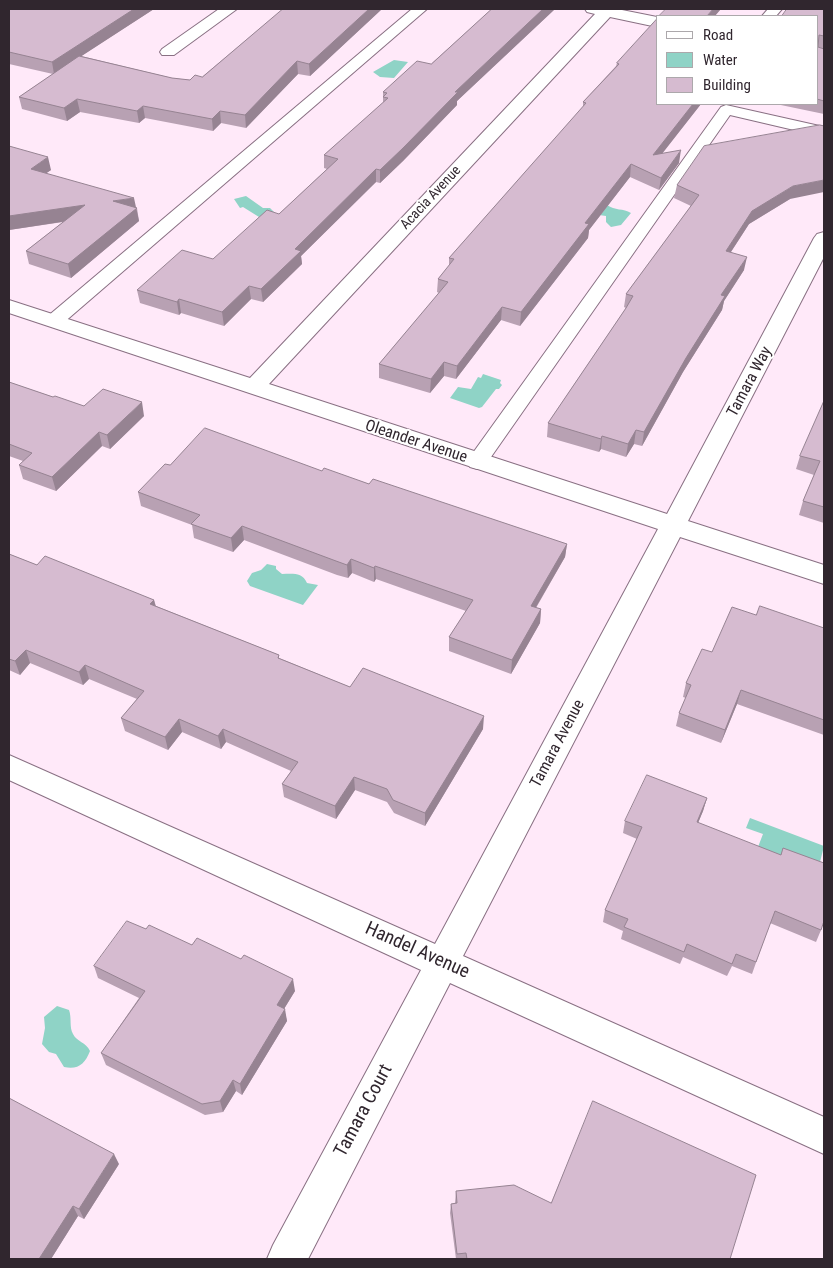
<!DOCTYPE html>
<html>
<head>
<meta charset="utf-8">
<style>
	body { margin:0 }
	#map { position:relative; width:833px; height:1268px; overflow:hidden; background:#ffe9f9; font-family:"Roboto Condensed",sans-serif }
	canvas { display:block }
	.frame { position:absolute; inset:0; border:10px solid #30262e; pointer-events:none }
	.legend { position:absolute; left:656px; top:15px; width:162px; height:90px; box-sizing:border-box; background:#fff; border:1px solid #aca8ab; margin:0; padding:6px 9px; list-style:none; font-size:15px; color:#30262e }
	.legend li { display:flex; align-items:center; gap:10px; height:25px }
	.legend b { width:25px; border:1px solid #aca8ab }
</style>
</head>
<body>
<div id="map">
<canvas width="833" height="1268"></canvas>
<div class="frame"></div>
<ul class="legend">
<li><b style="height:6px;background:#fff"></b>Road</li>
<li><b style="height:14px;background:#8fd3c6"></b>Water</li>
<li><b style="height:14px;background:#d6bbd0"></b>Building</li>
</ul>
</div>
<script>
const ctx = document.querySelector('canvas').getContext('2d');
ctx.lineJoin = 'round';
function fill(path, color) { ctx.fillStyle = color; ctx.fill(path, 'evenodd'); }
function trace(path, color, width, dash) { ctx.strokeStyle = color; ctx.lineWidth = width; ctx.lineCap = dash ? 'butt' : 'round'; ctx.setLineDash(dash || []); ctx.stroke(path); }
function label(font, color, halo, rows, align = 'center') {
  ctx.font = font + ' "Roboto Condensed",sans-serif'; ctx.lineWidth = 4; ctx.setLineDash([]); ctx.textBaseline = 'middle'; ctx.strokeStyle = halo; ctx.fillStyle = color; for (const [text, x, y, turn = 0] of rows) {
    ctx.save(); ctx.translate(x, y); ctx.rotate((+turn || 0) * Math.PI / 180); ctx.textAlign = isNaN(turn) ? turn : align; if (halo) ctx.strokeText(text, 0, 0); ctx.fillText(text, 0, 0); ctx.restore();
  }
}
const water = new Path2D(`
	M394 60 408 62 394 78 380 77 373 72Z
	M246 196 263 208H270L274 212 259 217 243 207 240 208 234 199Z
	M607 205C615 211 623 208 631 213L621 225 611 227 606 222V216L599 215Z
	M483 374 501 380 500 383 502 385 499 389H496L482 407 479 408 450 398 458 387 471 389 478 377 481 378Z
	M267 564 276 566V569L282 574C293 574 302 572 307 583L318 585 303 605 250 586 247 581 252 573 261 570Z
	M750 818 824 846 818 870 758 847 763 834 746 828Z
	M57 1006 69 1010C72 1018 69 1027 73 1034 77 1042 86 1042 90 1051 85 1064 78 1070 64 1067L56 1054 49 1052 42 1044 45 1028 44 1017Z`);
const lane = new Path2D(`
	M412 9H427L62 324 55 326 48 324 46 320 48 316Z
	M768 9H782L776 16H762Z
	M726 105 824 127V137L730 115 484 467 477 469 470 467 467 462 470 457 721 107Z`);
const street = new Path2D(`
	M219 9H237L174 55H162L160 52 162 49Z
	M585 9H617L657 17V27L610 17 269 384 667 514 814 238 817 234 824 232V257L688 521 824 565V584L680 537 463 956 824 1117V1154L450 983 308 1259H267L273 1245 421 970 9 780V755L435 944 658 529 9 313V300L250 378 595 14 587 12Z`);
const wall = new Path2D(`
	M9 9H154L81 56 172 78 190 80 202 77 283 9H382L310 76 298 74 246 128 221 123 213 131 145 118 139 123 80 112 67 121 22 109 19 97 53 74 9 64Z
	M492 9H555L457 101V105L403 161 380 183 376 182 301 256 302 264 263 302 251 299 224 326 181 313 179 315 140 303 137 290 213 259 279 214 327 169 324 168V155L383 103V92L431 64Z
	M824 9V114L776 104H817V16Z
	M657 19V104H701L662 153 679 163 659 190 630 177 589 230 588 238 520 326 501 320 456 379 444 376 430 393 379 378V364L439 293 437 292 438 279 449 266V258L583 107V102L616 66 617 63Z
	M9 146 51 170 46 173 137 208 139 221 71 278 29 264 26 251 63 222 9 230Z
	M677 185 790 199 749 224 731 252 744 270 724 301 722 310 683 372 642 446 634 444 626 457 601 449 599 452 547 437 548 423 626 308 624 307 626 294 691 206 674 198Z
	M9 382 53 397 84 406 144 416 110 449 102 446 56 491 23 479 19 465 23 461 9 456Z
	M824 401V523L799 515 803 501 814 475 796 469 800 456Z
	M170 465 322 471 369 484 567 544 565 557 536 608 541 609 540 623 511 674 449 651V637L466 611 376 579 374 582 352 573 348 578 337 575 244 540 233 552 194 538 192 525 141 506 138 492Z
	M9 554 37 565 154 600 156 606 279 655V658L350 687 483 729 425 826 394 813 387 802 355 790 336 819 284 797 282 784 291 771 226 742 221 749 182 732 168 750 125 731 121 718 137 699 89 679 83 685 30 663 20 675 9 670Z
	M756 615 824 628V735L737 704 721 743 676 726 679 713 686 698 683 697 686 683 712 652Z
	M707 798 703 811 698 823 821 930 816 942 770 923 752 974 732 966 727 976 683 957 680 964 621 939 623 931 603 922 605 910 637 839 623 833 625 821Z
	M146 929 192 945 295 991 284 1009 287 1021 242 1095 236 1091 223 1112 205 1115 106 1065 101 1053 139 998 98 978 94 966Z
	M119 1164 84 1219 78 1216 51 1259H9Z
	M456 1191 551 1203 730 1259H456L450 1213 451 1204 455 1203Z`);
const shadedWall = new Path2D(`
	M134 9H154L54 74 52 62Z
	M369 9H382L310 76 309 64Z
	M543 9H555L457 101V105L403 161 380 183V170L455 92Z
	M713 9H721L715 16H707Z
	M297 61 298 74 246 128 245 115Z
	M77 99 80 112 67 121 64 108Z
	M693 104H701L651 168 653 155Z
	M143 106 145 118 139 123 137 111Z
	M220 111 221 123 213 131 212 119Z
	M681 150 679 163 659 190 661 178Z
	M48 157 51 170 34 182 31 169Z
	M631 164 630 177 589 230 588 238 520 326 521 312 585 223Z
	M376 169V182L301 256 302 264 263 302 261 289 295 249Z
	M824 180V192L790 199 749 224 723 264 726 251 752 211 793 186Z
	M134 198 139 221 71 278 68 264 113 201Z
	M85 205 87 218 9 230V216Z
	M747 257 744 270 724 301 722 310 683 372 642 446 644 432 721 295Z
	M249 286 251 299 224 326 222 312Z
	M179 299 181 313 179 315 177 302Z
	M502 307 501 320 456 379 457 366Z
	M444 362V376L430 393 431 379Z
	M142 402 144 416 110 449 107 435Z
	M636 430 634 444 626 457 628 444Z
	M99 432 102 446 56 491 52 477Z
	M602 436 601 449 599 452 601 439Z
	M242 526 244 540 233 552 231 538Z
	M567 544 565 557 529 619 531 606Z
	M351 559 352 573 348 578 347 565Z
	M375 566 376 579 374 582V568Z
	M154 600 157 613 150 604Z
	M541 609 540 623 511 674 512 660Z
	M26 650 30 663 20 675 15 661Z
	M85 665 89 679 83 685 79 672Z
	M741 690 737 704 721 743 725 730Z
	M484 716 483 729 425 826V813Z
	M179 719 182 732 168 750 165 737Z
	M223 729 226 742 221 749 218 736Z
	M354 777 355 790 336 819 335 806Z
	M707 798 703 811 693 835 697 822Z
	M293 979 295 991 279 1017 277 1005Z
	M285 1009 287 1021 242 1095 240 1084Z
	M233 1080 236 1091 223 1112 220 1101Z
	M114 1154 119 1164 84 1219 79 1209Z
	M73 1206 78 1216 51 1259H39Z`);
const building = new Path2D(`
	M9 9H134L52 62 9 52Z
	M283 9H369L309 64 297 61 245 115 220 111 212 119 143 106 137 111 77 99 64 108 19 97 79 56 172 78 190 80 195 75 202 77Z
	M492 9H543L455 92H458L403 148 380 170 376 169 295 249 301 251 261 289 249 286 222 312 179 299 177 302 137 290 182 250 213 259 267 210 279 214 338 159 324 155 388 98 383 97 387 93 383 92 417 61 431 64Z
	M666 9H713L707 16H659Z
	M787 9H824V36L819 35 818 47 824 49V101L817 99V16H782Z
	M657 19V104H693L653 155 681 150 661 178 631 164 585 223 589 224 521 312 502 307 457 366 444 362 431 379 379 364 448 282 438 279 454 259 449 258 586 103 583 102 619 64 617 63Z
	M820 125 824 126V180L793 186 752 211 726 251 747 257 721 295 725 296 686 358 644 432 636 430 628 444 602 436 601 439 548 423 626 308 633 296 626 294 699 195 677 185 704 146Z
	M9 146 48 157 31 169 134 198 113 201 137 208 68 264 26 251 85 205 9 216Z
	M9 382 53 397 55 396 84 406 103 389 142 402 107 435 99 432 52 477 19 465 32 453 9 444Z
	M824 401V507L803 501 820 461 800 456Z
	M205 428 322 471 324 468 369 484 373 479 567 544 531 606 541 609 512 660 449 637 473 600 375 566 374 568 351 559 347 565 336 561 242 526 231 538 191 524 200 515 138 492 165 464 170 465Z
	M9 554 37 565 45 556 154 600 150 604 279 655 278 658 350 687 363 668 484 716 425 813 393 800 387 789 354 777 335 806 282 784 298 762 223 729 218 736 179 719 165 737 121 718 144 691 85 665 79 672 26 650 15 661 9 659Z
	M760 606 824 628V720L741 690 725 730 679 713 691 685 686 683 702 649 712 652 732 607 756 615Z
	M647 775 707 798 697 822 781 855 783 848 824 863V921L821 930 775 911 756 962 736 954 732 964 687 944 684 952 624 927 628 919 605 910 642 827 625 821Z
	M127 921 146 929 149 925 192 945 197 938 241 959 244 955 293 979 277 1005 285 1009 240 1084 233 1080 220 1101 202 1104 101 1053 145 991 94 966Z
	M9 1098 114 1154 79 1209 73 1206 39 1259H9Z
	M593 1101 756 1175 730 1259H467L466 1253 457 1254 451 1204 457 1203 456 1191 514 1185 551 1203Z`);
const farStreetnames = [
	["Acacia Avenue",431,198,-47]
];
const streetNames = [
	["Tamara Way",750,382,-62],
	["Oleander Avenue",416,442,18],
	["Tamara Avenue",558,744,-62]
];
const nearStreetnames = [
	["Handel Avenue",417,951,24],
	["Tamara Court",364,1111,-62]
];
fill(water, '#8fd3c6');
trace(lane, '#897083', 2);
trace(street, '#897083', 2);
fill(lane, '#fff');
fill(street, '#fff');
fill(wall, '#b8a1b3');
fill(shadedWall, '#968392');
fill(building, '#d6bbd0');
trace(building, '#968392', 1);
label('14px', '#30262e', '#fff', farStreetnames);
label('16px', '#30262e', '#fff', streetNames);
label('19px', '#30262e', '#fff', nearStreetnames);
</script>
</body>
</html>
